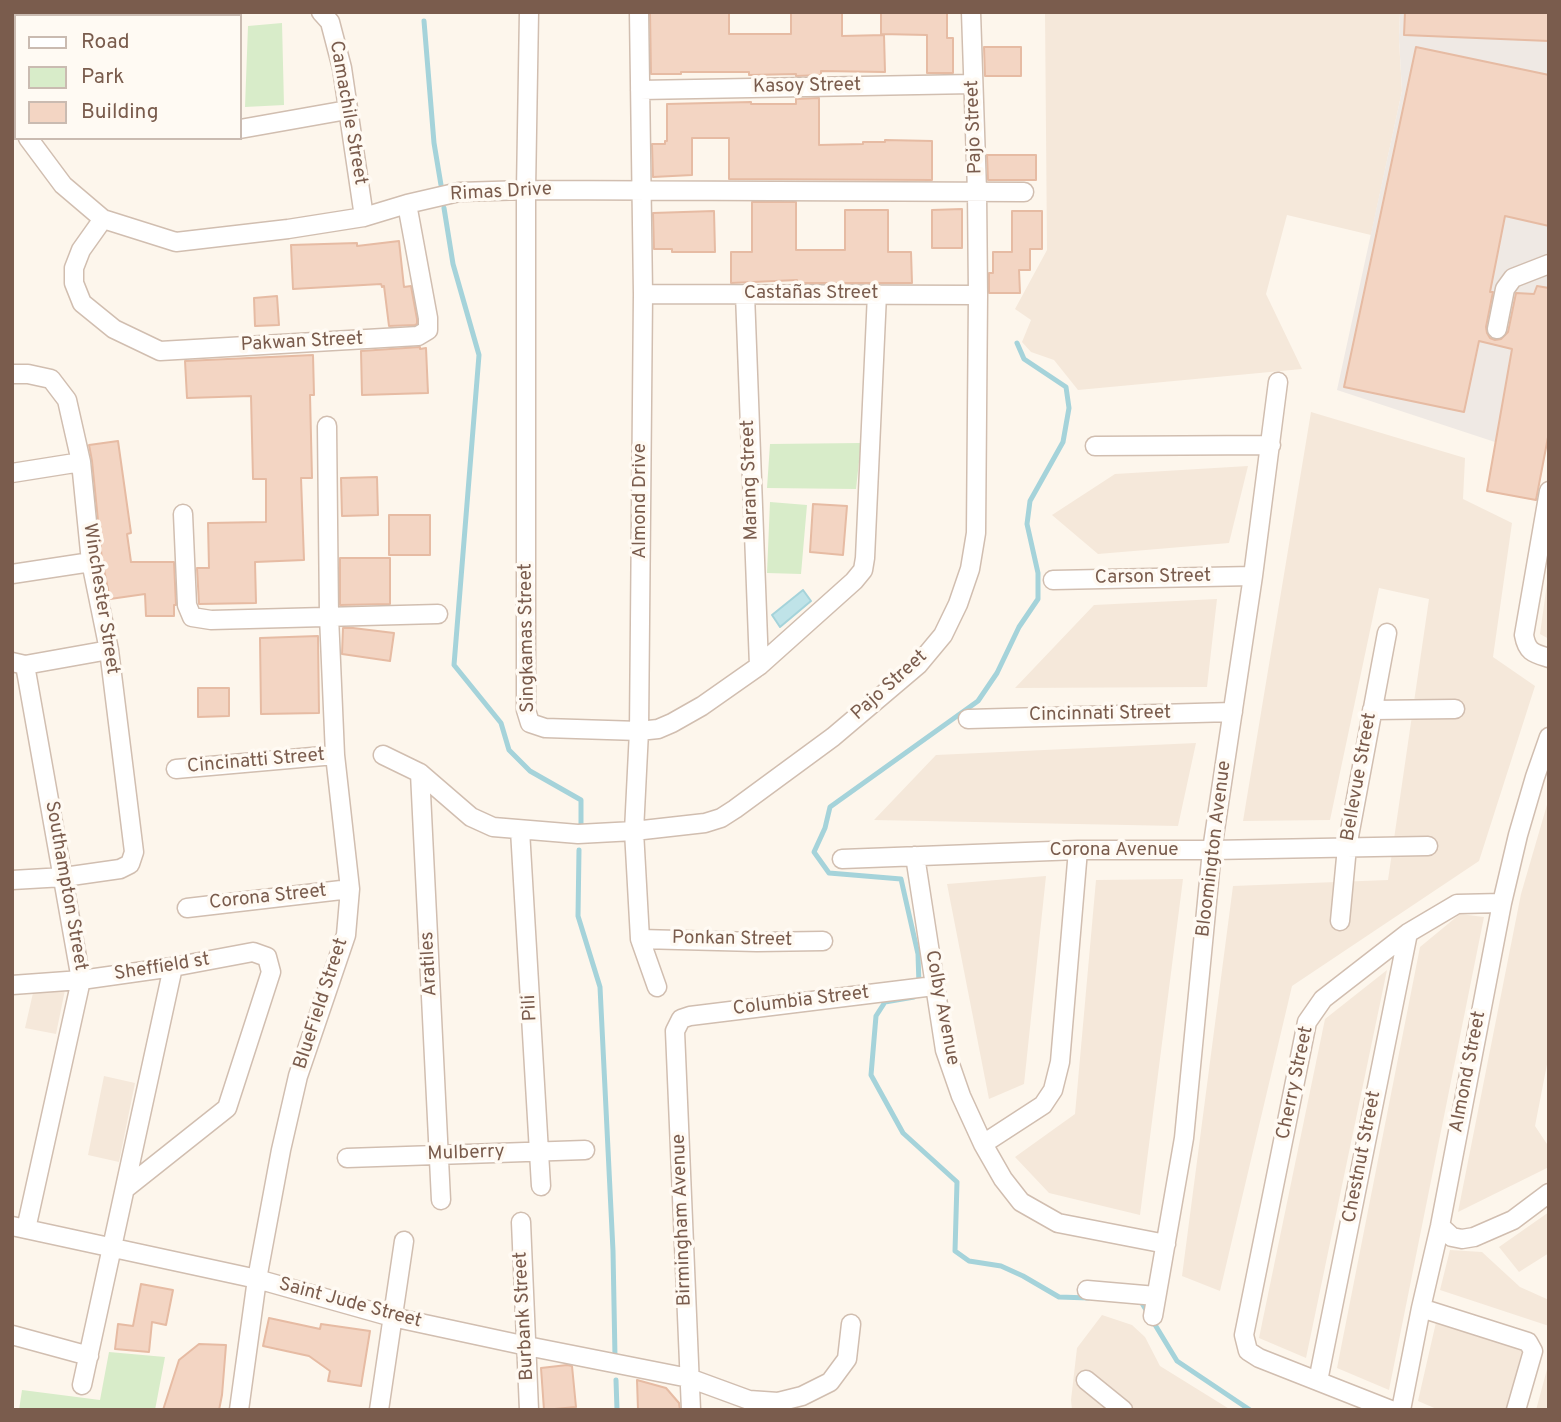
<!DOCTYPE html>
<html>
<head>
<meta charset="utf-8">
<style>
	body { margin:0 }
	#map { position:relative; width:1561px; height:1422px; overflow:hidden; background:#fdf6ec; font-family:Overpass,sans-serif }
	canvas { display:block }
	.frame { position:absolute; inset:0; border:14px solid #7a5c4d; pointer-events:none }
	.legend { position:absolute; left:14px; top:14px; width:228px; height:126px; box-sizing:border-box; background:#fffaf3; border:2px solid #cabbb1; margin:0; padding:9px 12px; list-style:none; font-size:21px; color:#7a5c4d }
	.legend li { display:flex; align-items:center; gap:14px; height:35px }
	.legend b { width:35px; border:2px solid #cabbb1 }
</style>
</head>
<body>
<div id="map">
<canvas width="1561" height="1422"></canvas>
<div class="frame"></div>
<ul class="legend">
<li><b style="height:9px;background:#fff"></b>Road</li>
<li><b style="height:19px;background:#d8ecc9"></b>Park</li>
<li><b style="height:19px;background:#f3d5c3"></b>Building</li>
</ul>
</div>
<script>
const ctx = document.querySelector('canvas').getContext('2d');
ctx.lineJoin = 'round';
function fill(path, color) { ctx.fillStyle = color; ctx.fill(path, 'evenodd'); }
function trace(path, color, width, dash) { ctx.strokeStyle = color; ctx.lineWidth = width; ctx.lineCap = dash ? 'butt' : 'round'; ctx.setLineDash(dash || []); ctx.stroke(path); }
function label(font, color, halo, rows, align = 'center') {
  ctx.font = font + ' Overpass,sans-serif'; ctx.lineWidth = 7; ctx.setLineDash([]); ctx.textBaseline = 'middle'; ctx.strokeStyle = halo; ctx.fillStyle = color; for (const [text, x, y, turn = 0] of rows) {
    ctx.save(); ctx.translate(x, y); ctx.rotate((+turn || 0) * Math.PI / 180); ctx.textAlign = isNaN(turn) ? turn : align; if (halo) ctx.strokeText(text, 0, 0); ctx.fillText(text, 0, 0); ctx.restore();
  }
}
const residential = new Path2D(`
	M1045 12H1400L1399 39 1402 91 1371 235 1287 215 1266 294 1302 369 1078 390 1054 360 1031 352 1022 342 1031 320 1015 309 1047 250Z
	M1311 412 1465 458 1463 499 1512 523 1493 657 1535 686 1479 861 1292 986 1220 1291 1182 1276 1233 886 1388 880 1429 599 1379 588 1330 820 1243 821Z
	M1248 466 1229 543 1098 554 1052 515 1115 474Z
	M1549 569V639L1540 634Z
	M1217 599 1207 687 1015 688 1094 605Z
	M1196 743 1178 826 874 820 936 755Z
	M1549 798V1054L1535 1126 1549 1147V1167L1458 1212 1521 894Z
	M1046 876 1024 1084 989 1099 947 884Z
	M1183 879 1140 1215 1049 1193 1015 1157 1075 1114 1096 880Z
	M1460 914 1484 917 1389 1390 1337 1368 1420 947Z
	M1387 970 1306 1358 1259 1338 1325 1019Z
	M65 990 56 1034 25 1028 33 993Z
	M104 1076 135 1083 119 1162 88 1155Z
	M1549 1212V1253L1519 1272 1499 1247Z
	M1450 1250 1482 1252 1520 1287 1549 1300V1326L1440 1290Z
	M1102 1315 1132 1325 1145 1337 1160 1366 1231 1410H1072L1071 1400 1077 1348Z
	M1437 1318 1523 1347 1507 1410H1439L1418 1401Z
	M1549 1362V1410H1536Z`);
const industrial = new Path2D(`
	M1400 12H1549V432L1537 501 1487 491 1495 442 1337 390 1402 91 1399 39Z`);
const green = new Path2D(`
	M282 23 284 105 245 107 248 26Z
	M861 443 856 489 767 488 770 444Z
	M770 502 807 505 801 574 767 573Z
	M109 1352 165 1357 155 1410H19L22 1390 100 1400Z`);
const water = new Path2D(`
	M803 590 811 601 780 627 772 615Z`);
const stream = new Path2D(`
	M424 21 434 143 441 185
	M444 208 453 264 479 355 454 665 501 723 509 750 530 771 581 800V825
	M579 850 578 916 600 987 613 1251 615 1357
	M919 985 918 954 901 879 829 873 814 852 825 828 830 807 978 701 997 673 1019 627 1038 599V573L1027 524 1030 501 1063 442 1069 408 1066 387 1024 359 1017 343
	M914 997 885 1002 876 1016 871 1075 903 1133 957 1182 955 1251 969 1261 1001 1266 1023 1276 1059 1297 1089 1298
	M1138 1300H1140L1177 1361 1250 1410
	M616 1380 617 1410`);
const building = new Path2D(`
	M650 12H729V34H791V12H842V36L884 35 885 72 821 71V75L796 76V74L749 75V72H681V74H651Z
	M881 12H947V38H953V73H927V35L881 34Z
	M1405 12H1549V41L1404 35Z
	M984 47H1021V76H985Z
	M1416 47 1549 75V226L1505 216 1490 292H1493L1486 327 1487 333 1490 338 1495 340 1501 339 1508 332 1516 293 1534 294 1537 286 1549 288V432L1536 500 1487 491 1512 349 1479 341 1464 412 1344 387Z
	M819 98V145L863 144V142H885V140L932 141V180L729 179V138H692V175L653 177 652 144H665V141H667V104L751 102V104H796V99Z
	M987 155H1036V180H988Z
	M752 202H796V250H845V210H888V252H911L912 283H797V280L731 283V252H752Z
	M962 209V248H932V210Z
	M714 211 715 252H672V249H654L653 213Z
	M1012 211H1042V249H1030V270H1019L1020 293H989V273H993V252H1012Z
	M399 241 404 287 411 286 417 319V324L415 325 389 326 384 286 382 287 381 284 293 289 291 245 357 243V246Z
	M277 296 279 325 255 326 254 298Z
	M420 347V349L426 348 428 393 362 395 361 351Z
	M313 355 314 395H310L312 478H301L304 560 255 562 256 603 199 604 197 568H209L208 523 266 522V479H253L251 396 187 398 185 361Z
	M118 441 131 533 127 534 131 562H174L176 605H174V616H146L145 594 110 599 102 560 92 461 89 445Z
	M377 477 378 515 342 516 341 478Z
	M813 504 847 506 843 555 810 552Z
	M389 515H430V555H389Z
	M340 558H390V604L340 605Z
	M343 628H353L394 633 390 661 342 654Z
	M318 636 319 713 261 714 260 638Z
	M198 688H229V716L198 717Z
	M141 1284 173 1290 166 1325 152 1322 149 1352 115 1349 118 1324 133 1326Z
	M269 1318 320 1329 321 1324 370 1331 361 1386 328 1381 330 1371 309 1356 263 1346Z
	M199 1344 226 1345 222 1395 219 1410H163L179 1360Z
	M567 1365 572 1366 576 1407 544 1410 541 1368Z
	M637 1380 666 1388 679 1403 680 1410H638Z`);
const minor = new Path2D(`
	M321 12 330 22 342 68 364 217
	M529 12 526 190V710L530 723 545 728 639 731 658 729 672 723 702 706 759 666 854 581 863 570 865 558 877 294
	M639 12 643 294 639 731 634 831 640 939 657 987
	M142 16 154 12
	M12 50H16
	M640 90 973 84
	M12 116 16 121
	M240 129 347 110
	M28 138 63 185 103 219 176 242 288 229 364 217 407 204 459 192 526 190 1024 192
	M103 219 81 250 74 268V283L82 303 114 329 160 351 418 336 428 330V318L407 204
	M643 294 978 295
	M745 294 759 666
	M1497 329 1505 289 1513 278 1549 264
	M12 374H28L51 379 67 400 81 462 91 562 109 650 134 852 130 864 120 869 64 877 12 880
	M1095 446 1271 445
	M12 473 81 462
	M1549 491 1524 635C1527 652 1533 653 1549 658
	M183 514 187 605 192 617 211 620 438 614
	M12 574 91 562
	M1053 580 1253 576
	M12 662 25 665 109 650
	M25 665 81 980 26 1229
	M1372 710 1455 709
	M968 719 1233 712
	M383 755 420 773 471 817 493 827 578 834 634 831 705 823 721 818 735 809 833 737 918 665 943 635 958 604 970 569 976 533 978 295 977 191 971 12
	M176 769 335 755
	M420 773 441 1200
	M520 830 541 1186
	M915 856 945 1050 961 1096 983 1144 1003 1179 1021 1202 1058 1223 1166 1244
	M842 859 1078 850H1212L1428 846
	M187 908 350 889
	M1340 921 1347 847 1387 633
	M640 939 757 942 823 941
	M12 985 81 980 173 967 253 952 267 957 271 972 227 1108 125 1189
	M983 1144 1043 1105 1053 1090 1060 1062 1078 850
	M347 1158 585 1150
	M521 1222 529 1410
	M12 1226 257 1279 392 1317 527 1346 689 1378 749 1400 778 1402 802 1396 830 1382 847 1359 851 1324
	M1440 1226 1452 1237 1462 1239 1474 1237 1513 1220 1549 1193
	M1087 1290 1156 1296
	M1421 1308 1528 1342 1533 1351 1516 1410
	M1153 1316 1184 1138 1212 850 1253 576 1278 382
	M12 1335 89 1356
	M1086 1380 1123 1410
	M1318 1381 1408 933
	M82 1385 173 967
	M239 1410 257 1279 281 1150 298 1076 346 935 350 889 335 755 329 616 327 426
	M379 1410 404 1241
	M691 1410 675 1031 681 1019 690 1016 934 986
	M1391 1410 1259 1358 1248 1351 1244 1335 1307 1022 1323 999 1408 933 1457 904 1502 903
	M1401 1410 1421 1308 1440 1226 1502 903 1518 835 1535 777 1549 737`);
const streetNames = [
	["Kasoy Street",807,87,-1],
	["Camachile Street",347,113,80],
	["Pajo Street",975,127,-92],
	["Rimas Drive",501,193,-3],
	["Castañas Street",811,294],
	["Pakwan Street",302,343,-3],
	["Marang Street",751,480,-92],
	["Almond Drive",641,501,-90],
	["Carson Street",1153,578,-1],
	["Winchester Street",100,599,81],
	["Singkamas Street",528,638,-91],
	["Pajo Street",890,686,-42],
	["Cincinnati Street",1100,715,-1],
	["Cincinatti Street",256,762,-5],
	["Bellevue Street",1360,777,-80],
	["Bloomington Avenue",1215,849,-83],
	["Corona Avenue",1114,851],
	["Southampton Street",65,886,80],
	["Corona Street",268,898,-6],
	["Ponkan Street",732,940,1],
	["Aratiles",430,964,-93],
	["Sheffield st",162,968,-9],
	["Columbia Street",801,1002,-7],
	["BlueField Street",322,1004,-72],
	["Pili",531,1008,-93],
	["Colby Avenue",941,1008,79],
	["Almond Street",1469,1072,-79],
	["Cherry Street",1296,1083,-78],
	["Mulberry",466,1154,-2],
	["Chestnut Street",1363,1157,-79],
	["Birmingham Avenue",683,1220,-92],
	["Saint Jude Street",350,1304,15],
	["Burbank Street",525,1316,-93]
];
fill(residential, '#f5e8da');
fill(industrial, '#efe9e4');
fill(green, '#d8ecc9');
fill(water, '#bfe3e8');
trace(water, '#a5d3da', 2);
trace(stream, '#a5d3da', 5);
fill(building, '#f3d5c3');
trace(building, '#e6bba3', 2);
trace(minor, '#d1beb0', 21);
trace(minor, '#fff', 18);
label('19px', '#7a5c4d', '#fffaf3', streetNames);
</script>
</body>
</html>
